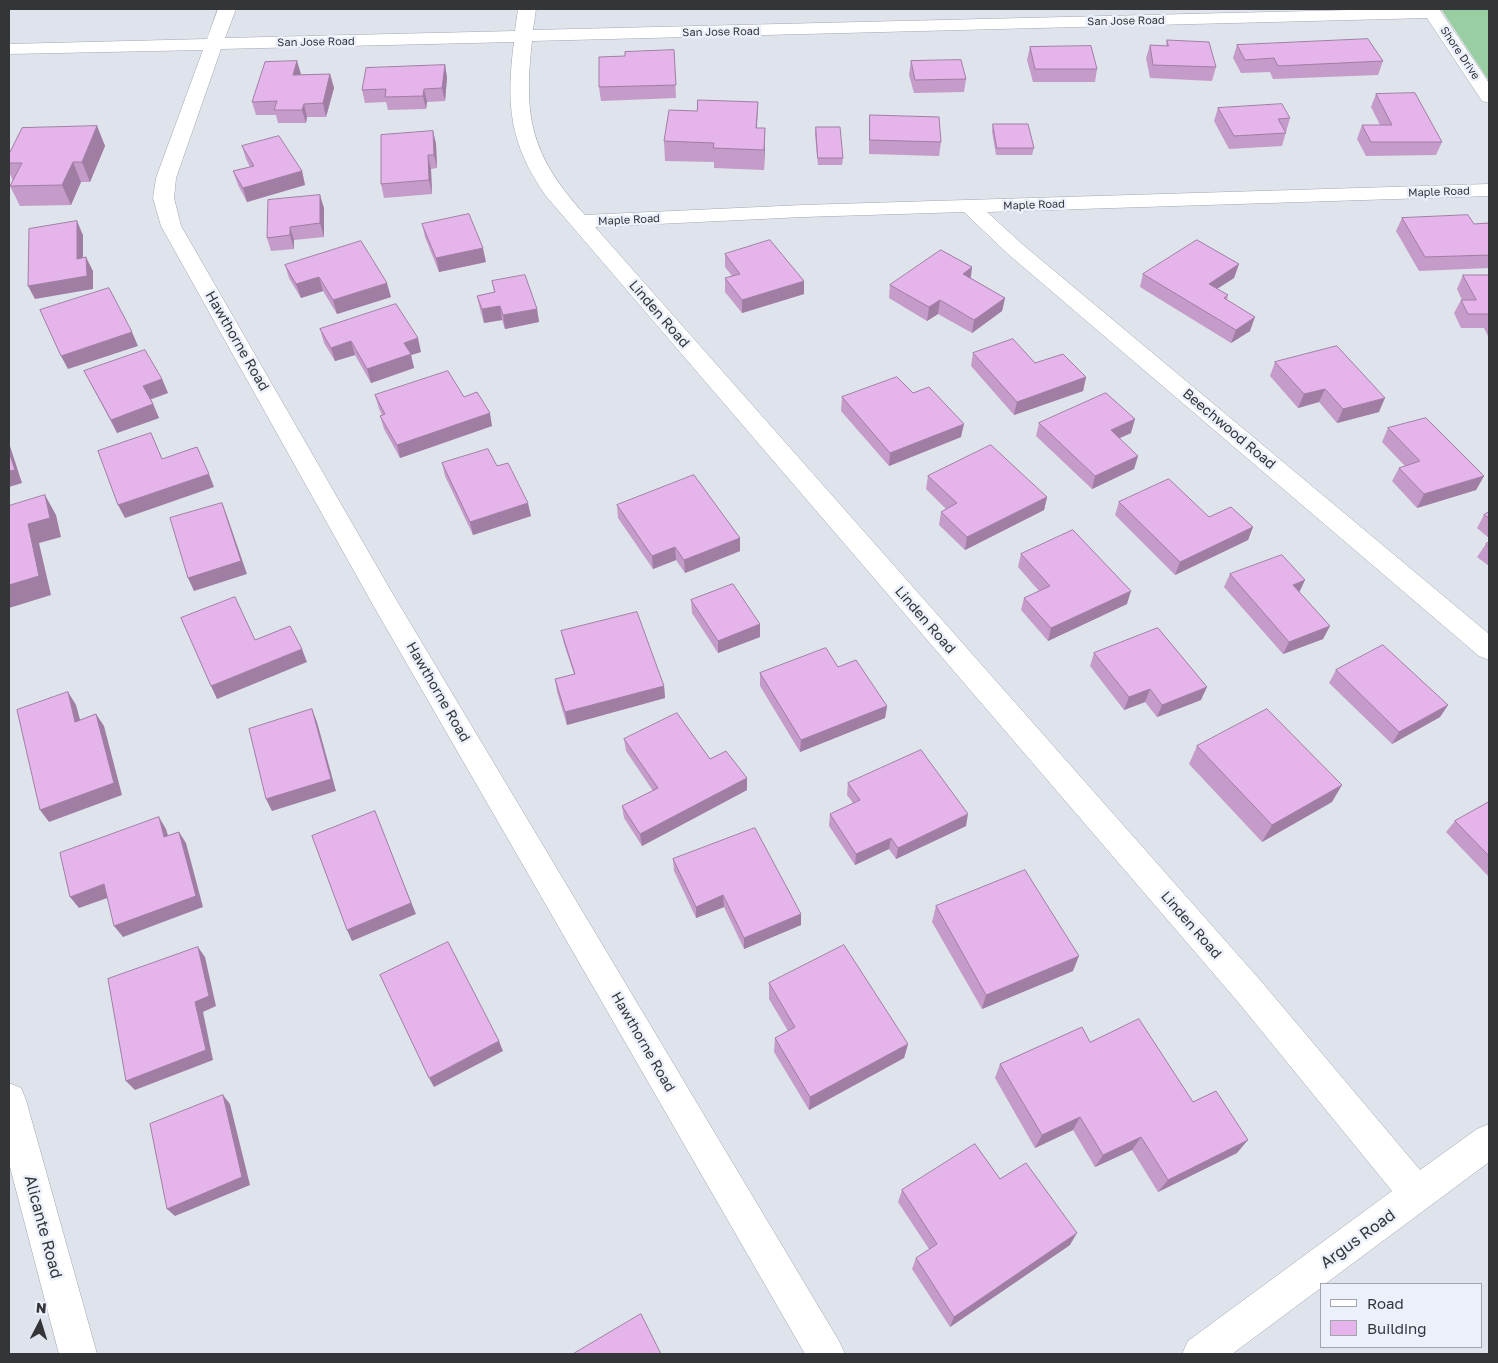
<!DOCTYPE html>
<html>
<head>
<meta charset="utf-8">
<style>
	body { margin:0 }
	#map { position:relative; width:1498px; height:1363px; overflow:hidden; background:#dee3ec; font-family:"Golos Text",sans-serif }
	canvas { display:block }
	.frame { position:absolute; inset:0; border:10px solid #343539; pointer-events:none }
	.legend { position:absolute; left:1320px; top:1283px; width:162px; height:65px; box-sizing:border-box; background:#ebf0fa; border:1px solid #a2a5ad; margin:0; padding:6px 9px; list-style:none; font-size:15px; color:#343539 }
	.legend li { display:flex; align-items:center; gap:10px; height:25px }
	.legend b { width:25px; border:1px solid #a2a5ad }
	.north { position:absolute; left:15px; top:1298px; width:50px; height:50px; -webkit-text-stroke:4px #ebf0fa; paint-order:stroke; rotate:5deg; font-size:14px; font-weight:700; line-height:20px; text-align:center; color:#343539 }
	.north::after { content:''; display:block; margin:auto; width:18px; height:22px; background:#343539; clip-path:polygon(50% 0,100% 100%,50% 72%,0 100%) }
</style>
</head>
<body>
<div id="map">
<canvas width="1498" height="1363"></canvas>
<div class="frame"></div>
<ul class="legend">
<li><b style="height:6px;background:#fff"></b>Road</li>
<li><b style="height:14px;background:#e5b4ea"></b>Building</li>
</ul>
<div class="north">N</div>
</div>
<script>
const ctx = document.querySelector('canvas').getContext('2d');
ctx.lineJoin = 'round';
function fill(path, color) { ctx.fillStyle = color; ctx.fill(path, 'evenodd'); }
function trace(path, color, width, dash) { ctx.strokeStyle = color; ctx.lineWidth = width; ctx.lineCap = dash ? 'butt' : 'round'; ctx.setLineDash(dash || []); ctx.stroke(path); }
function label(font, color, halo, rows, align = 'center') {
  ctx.font = font + ' "Golos Text",sans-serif'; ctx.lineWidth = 5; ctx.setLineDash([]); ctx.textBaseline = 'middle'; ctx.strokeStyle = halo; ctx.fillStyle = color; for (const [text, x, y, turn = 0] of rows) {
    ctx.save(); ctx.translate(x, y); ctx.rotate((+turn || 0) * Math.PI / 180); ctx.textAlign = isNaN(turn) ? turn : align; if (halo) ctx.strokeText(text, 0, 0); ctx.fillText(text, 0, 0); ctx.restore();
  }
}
const green = new Path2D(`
	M1441 9H1489V81Z`);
const minor = new Path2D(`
	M218 9H236L225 38 515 31 518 9H536L533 30 1392 9H1439L1489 83V103L1482 101 1427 18 532 41C523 120 532 156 585 215L803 205 1489 184V196L987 212 1022 244 1489 634V660L1479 656 1008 254 964 212 803 217 595 227 1260 980 1420 1170 1477 1129 1489 1124V1162L1325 1284H1322V1287L1232 1354H1182L1188 1341 1392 1191 1238 1002 546 196C509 143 506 104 514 42L221 49 176 178 174 198 181 226 391 591 839 1341 845 1354H805L373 605 161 226 153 198 156 178 203 50 9 54V44L207 39Z
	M9 1083 21 1088 26 1100 97 1354H59L9 1163Z`);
const wall = new Path2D(`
	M1167 40 1216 67 1212 81 1150 78 1146 58 1150 45 1166 46Z
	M1237 45 1383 61 1378 75 1273 79 1270 72 1241 73 1233 58Z
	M1030 47 1097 69 1095 82H1033L1027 60Z
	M674 50 676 98 601 101 599 87 625 56Z
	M297 61 300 75 330 74 334 88 326 117H307L306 123H278L276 115H256L252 102Z
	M911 61 966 79 964 92 914 93 909 75Z
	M445 65 447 78 445 101 427 102 426 109 388 110 386 102 365 103 362 90Z
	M1376 94 1442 142 1436 155 1366 156 1357 139 1362 125H1380L1371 107Z
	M758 102 757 128H765L764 170 714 168V162L665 161 664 141 697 111Z
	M1218 108 1290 118 1282 146 1229 149 1214 121Z
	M870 115 941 142 939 156 869 154V128Z
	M993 124 1034 148 1032 155H996L992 131Z
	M97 126 105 146 90 182H81L71 205 20 206 10 186 13 181 9 172V154Z
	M816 127 843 158 842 165H818L815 134Z
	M433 131 436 144 437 168 431 169 432 194 384 198 381 184Z
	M242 146 302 171 305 185 247 202 238 185 233 171 250 167 246 159Z
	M324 208V237L294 240V249L271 251 267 238Z
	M1402 218 1474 224 1489 223V268L1419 271 1396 231Z
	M422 224 486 262 439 272 425 237Z
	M725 254 804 294 742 313 725 292V278L732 276 725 267Z
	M1239 264 1234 278 1217 289 1228 295 1227 300 1250 331 1231 343 1140 287 1143 274Z
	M285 265 391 297 337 314 323 291 301 298 289 278Z
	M972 267 971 278 1005 298 1002 311 972 333 938 314 927 321 889 298 890 285Z
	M1463 275H1489V338L1484 328H1461L1454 313 1461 300H1462L1457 289Z
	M492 281 537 309 539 322 505 329 502 320 484 323 480 309 477 296 494 292Z
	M320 329 421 352 411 355 414 368 371 383 355 355 335 361 324 343Z
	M973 353 1035 363 1086 377 1083 391 1014 415 971 366Z
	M1275 362 1379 412 1337 423 1319 402 1298 408 1270 376Z
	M84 371 162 379 168 393 151 399 159 418 117 433Z
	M375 395 464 397 492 426 400 458 384 429 380 416 382 415 379 409Z
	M842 397 961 437 889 466 841 411Z
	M1039 423 1131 433 1119 438 1138 456 1134 469 1092 489 1036 436Z
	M1388 428 1484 476 1476 490 1417 508 1392 481 1399 468 1405 466 1382 442Z
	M442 463 497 466 531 516 473 535 445 476Z
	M928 476 1047 497 1044 510 965 550 939 525 941 512 946 509 926 489Z
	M1119 502 1209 517 1253 527 1248 540 1175 575 1115 515Z
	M617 505 740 538V551L685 573 676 560 653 569 618 518Z
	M1489 512V538L1477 528 1484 515Z
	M1489 542V566L1477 557 1486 544Z
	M1021 554 1127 604 1048 641 1021 610 1024 598 1039 591 1018 567Z
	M1230 574 1299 592 1330 626 1323 639 1283 654 1224 587Z
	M691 600 760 637 718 653 692 613Z
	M561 631 664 686 665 698 567 725 557 692 555 679 574 674 564 644Z
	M1094 653 1201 700 1157 717 1145 702 1124 710 1090 666Z
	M838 667 887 706 885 718 800 752 760 686V673Z
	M1336 670 1448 705 1440 717 1392 744 1329 683Z
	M624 739 710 759 747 790 642 846 624 818 622 806 653 791 626 751Z
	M1197 746 1332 802 1262 842 1189 764Z
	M848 783 966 826 896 859 889 849 855 865 829 826 830 814 853 803 847 795Z
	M1489 802V877L1446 832 1455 821Z
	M673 859 801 914V925L744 949 724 907 696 918 674 871Z
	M936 906 1073 971 982 1009 932 922Z
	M769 983 908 1044 904 1058 809 1110 774 1052 775 1038 788 1031 769 999Z
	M1090 1042 1193 1102 1237 1153 1158 1192 1132 1150 1095 1167 1073 1130 1035 1148 995 1078 1000 1064Z
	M1000 1179 1070 1245 950 1327 912 1269 916 1258 929 1249 898 1202 902 1190Z`);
const shadedWall = new Path2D(`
	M297 61 301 74 296 88 293 75Z
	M445 65 447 78 445 101 442 88Z
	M330 74 334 88 326 117 323 103Z
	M424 89 427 102 426 109 423 96Z
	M758 102 757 122 756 148V128Z
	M304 104 307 117 306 123 302 110Z
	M97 126 105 146 90 182 82 162Z
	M765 128V148L764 170V150Z
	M433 131 436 144 437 168 434 155Z
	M428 155 431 169 432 194 429 180Z
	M73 162 81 182 71 205 62 185Z
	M302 171 305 185 247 202 243 188Z
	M320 195 324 208V237L320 223Z
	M77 221 83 235V273L77 259Z
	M290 227 294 240V249L290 235Z
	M483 248 486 262 439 272 436 258Z
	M86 257 93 271V289L35 299 28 286Z
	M1239 264 1234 278 1204 297 1209 284Z
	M972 267 970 281 963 274Z
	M319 277 323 291 301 298 296 284Z
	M804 281V294L742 313V300Z
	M387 283 391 297 337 314 333 300Z
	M1005 298 1002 311 972 333 974 320Z
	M940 300 938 314 927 321 929 307Z
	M500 306 502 320 484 323 482 309Z
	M537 309 539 322 505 329 503 315Z
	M1255 317 1250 331 1231 343 1236 330Z
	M132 332 138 346 68 369 61 356Z
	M418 338 421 352 411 355 414 368 371 383 367 369 404 343Z
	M351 341 355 355 335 361 331 348Z
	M1086 377 1083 391 1014 415 1017 402Z
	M162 379 168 393 149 400 143 386Z
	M1325 389 1319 402 1298 408 1304 394Z
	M1385 398 1379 412 1337 423 1343 409Z
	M153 404 159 418 117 433 111 420Z
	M490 413 492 426 400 458 397 445Z
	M1135 419 1131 433 1107 444 1111 430Z
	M964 424 961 437 889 466 890 453Z
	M9 443 22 483 9 487Z
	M1138 456 1134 469 1092 489 1095 476Z
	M209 474 214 487 125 518 118 505Z
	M1484 476 1476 490 1417 508 1424 494Z
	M45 495 56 515 61 537 39 543 51 595 9 608V585L28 524Z
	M1047 497 1044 510 965 550 967 537Z
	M222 503 227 516 247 574 194 591 188 578Z
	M528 503 531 516 473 535 470 522Z
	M1253 527 1248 540 1175 575 1180 562Z
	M740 538V551L685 573 684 560Z
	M675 547 676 560 653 569 652 556Z
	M1305 580 1299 593 1293 585Z
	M1131 591 1127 604 1048 641 1051 628Z
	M760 624V637L718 653V641Z
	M1330 626 1323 639 1283 654 1289 642Z
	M302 649 307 662 217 699 211 686Z
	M664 686 665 698 567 725 565 712Z
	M1207 687 1201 700 1157 717 1162 705Z
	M1150 689 1145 702 1124 710 1129 697Z
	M68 692 76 705 84 734 75 722Z
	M1448 705 1440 717 1392 744 1399 732Z
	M887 706 885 718 800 752 801 740Z
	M312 709 317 722 336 791 272 811 266 799Z
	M96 714 104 726 122 795 49 822 40 810Z
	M747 778V790L642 846 640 834Z
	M1342 785 1332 802 1262 842 1272 825Z
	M968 814 966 826 896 859 898 848Z
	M159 817 166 829 172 848 164 837Z
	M379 823 416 914 352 941 347 930Z
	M179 832 186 843 203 907 123 937 114 926Z
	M891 838 889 849 855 865 856 854Z
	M104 884 113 896 79 908 70 897Z
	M723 895 724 907 696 918V907Z
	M801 914V925L744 949V938Z
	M198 947 205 957 216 1006 203 1012 213 1060 135 1090 126 1081Z
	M1079 956 1073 971 982 1009 986 995Z
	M499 1041 503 1051 434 1087 429 1078Z
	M908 1044 904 1058 809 1110 810 1097Z
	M223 1095 230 1104 250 1185 175 1216 167 1209Z
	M1080 1117 1073 1130 1035 1148 1042 1135Z
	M1141 1137 1132 1150 1095 1167 1103 1155Z
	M1248 1140 1237 1153 1158 1192 1168 1180Z
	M1077 1233 1070 1245 950 1327 954 1317Z`);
const building = new Path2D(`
	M1368 39 1383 61 1278 66 1274 58 1245 60 1237 45Z
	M1167 40 1209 42 1216 67 1153 65 1150 45 1168 46Z
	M1091 46 1097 69H1035L1030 47Z
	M674 50 676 85 599 87V57L625 56V52Z
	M961 60 966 79 915 80 911 61Z
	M297 61 293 75 330 74 323 103 304 104 302 110H274L277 101 252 102 265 62Z
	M445 65 442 88 424 89 423 96 385 97 386 89 362 90 366 68Z
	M1415 93 1442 142H1371L1362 125H1392L1376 94Z
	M698 100 758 102 756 128H765L764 150 713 148 714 143 664 141 669 110 697 111Z
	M1282 104 1290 118 1278 119 1286 133 1234 136 1218 108Z
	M870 115 939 117 941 142 870 140Z
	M993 124H1028L1034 148H997Z
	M97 126 82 162H73L62 185 10 186 22 163H9V154L22 128Z
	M816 127H840L843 158H818Z
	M433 131 434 155H428L429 180 381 184V135Z
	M279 136 302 171 243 188 233 171 254 166 242 146Z
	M320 195V223L290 227V235L267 238 268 200Z
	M469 214 483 248 436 258 422 224Z
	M1468 215 1474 224 1489 223V255L1425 257 1402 218Z
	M77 221V259L86 257 87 276 28 286 29 229Z
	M770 240 804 281 742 300 725 278 740 274 725 254Z
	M1197 240 1239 264 1209 284 1228 295 1224 298 1255 317 1236 330 1143 274Z
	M361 241 387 283 333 300 319 277 296 284 285 265Z
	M941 250 972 267 963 274 1005 298 974 320 940 300 929 307 890 285Z
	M525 275 537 309 503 315 500 306 482 309 477 296 495 292 492 281Z
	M1463 275H1489V314H1468L1461 300H1476Z
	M109 288 132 332 61 356 40 310Z
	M396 304 418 338 404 343 411 354 367 369 351 341 331 348 320 329Z
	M1013 339 1035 363 1063 354 1086 377 1017 402 973 353Z
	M1337 346 1385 398 1343 409 1325 389 1304 394 1275 362Z
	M145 350 162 379 143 386 153 404 111 420 84 371Z
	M448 371 464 397 477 392 490 413 397 445 380 416 385 414 375 395Z
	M897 377 913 393 929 387 964 424 890 453 842 397Z
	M1106 393 1135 419 1111 430 1138 456 1095 476 1039 423Z
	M1426 418 1484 476 1424 494 1399 468 1420 461 1388 428Z
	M151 433 162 459 197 447 209 474 118 505 98 451Z
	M991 445 1047 497 967 537 941 512 957 503 928 476Z
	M488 449 497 466 508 463 528 503 470 522 442 463Z
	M9 452 15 470 9 471Z
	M694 475 740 538 684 560 675 547 652 556 617 505Z
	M1169 479 1209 517 1231 507 1253 527 1180 562 1119 502Z
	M45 495 50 518 28 524 39 576 9 585V506Z
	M222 503 241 561 188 578 170 518Z
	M1489 512V518L1484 515Z
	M1073 530 1131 591 1051 628 1024 598 1050 586 1021 554Z
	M1489 542V547L1486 544Z
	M1282 555 1305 580 1293 585 1330 626 1289 642 1230 574Z
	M733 584 760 624 718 641 691 600Z
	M235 597 255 640 290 626 302 649 211 686 181 618Z
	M637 612 664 686 565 712 555 679 575 674 561 631Z
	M1158 628 1207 687 1162 705 1150 689 1129 697 1094 653Z
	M1383 645 1448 705 1399 732 1336 670Z
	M826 648 838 667 856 660 887 706 801 740 760 673Z
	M68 692 75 722 96 714 114 783 40 810 17 710Z
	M312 709 331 779 266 799 249 729Z
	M1267 709 1342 785 1272 825 1197 746Z
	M677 713 710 759 726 751 747 778 640 834 622 806 658 788 624 739Z
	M921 750 968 814 898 848 891 838 856 854 830 814 860 800 848 783Z
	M1489 802V856L1455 821Z
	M375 811 411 903 347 930 312 836Z
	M159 817 164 837 179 832 196 896 114 926 104 884 70 897 60 853Z
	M755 828 801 914 744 938 723 895 696 907 673 859Z
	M1025 870 1079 956 986 995 936 906Z
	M448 942 499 1041 429 1078 380 975Z
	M844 945 908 1044 810 1097 775 1038 795 1027 769 983Z
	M198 947 209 996 195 1002 206 1050 126 1081 108 979Z
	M1139 1019 1193 1102 1216 1091 1248 1140 1168 1180 1141 1137 1103 1155 1080 1117 1042 1135 1000 1064 1082 1027 1090 1042Z
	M223 1095 242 1177 167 1209 150 1124Z
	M975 1144 1000 1179 1026 1163 1077 1233 954 1317 916 1258 937 1244 902 1190Z
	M641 1314 661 1354H573Z`);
const farStreetnames = [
	["San Jose Road",1126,21,-1],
	["San Jose Road",721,32,-1],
	["San Jose Road",316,42,-1],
	["Shore Drive",1460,53,56],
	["Maple Road",1439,192,-2],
	["Maple Road",1034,205,-2],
	["Maple Road",629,220,-3]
];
const streetNames = [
	["Linden Road",659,314,49],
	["Hawthorne Road",237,341,60],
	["Beechwood Road",1229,429,40],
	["Linden Road",925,620,49],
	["Hawthorne Road",438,692,60],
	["Linden Road",1191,925,49],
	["Hawthorne Road",643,1042,60]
];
const nearStreetnames = [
	["Alicante Road",43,1227,75],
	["Argus Road",1358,1239,-36]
];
fill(green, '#99cea3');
trace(minor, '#a1a6af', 1);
fill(minor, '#fff');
fill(wall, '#c59bc9');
fill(shadedWall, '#a07ea4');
fill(building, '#e5b4ea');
trace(building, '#a07ea4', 1);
label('11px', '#343539', '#ebf0fa', farStreetnames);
label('14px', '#343539', '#ebf0fa', streetNames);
label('16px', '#343539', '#ebf0fa', nearStreetnames);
</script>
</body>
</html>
